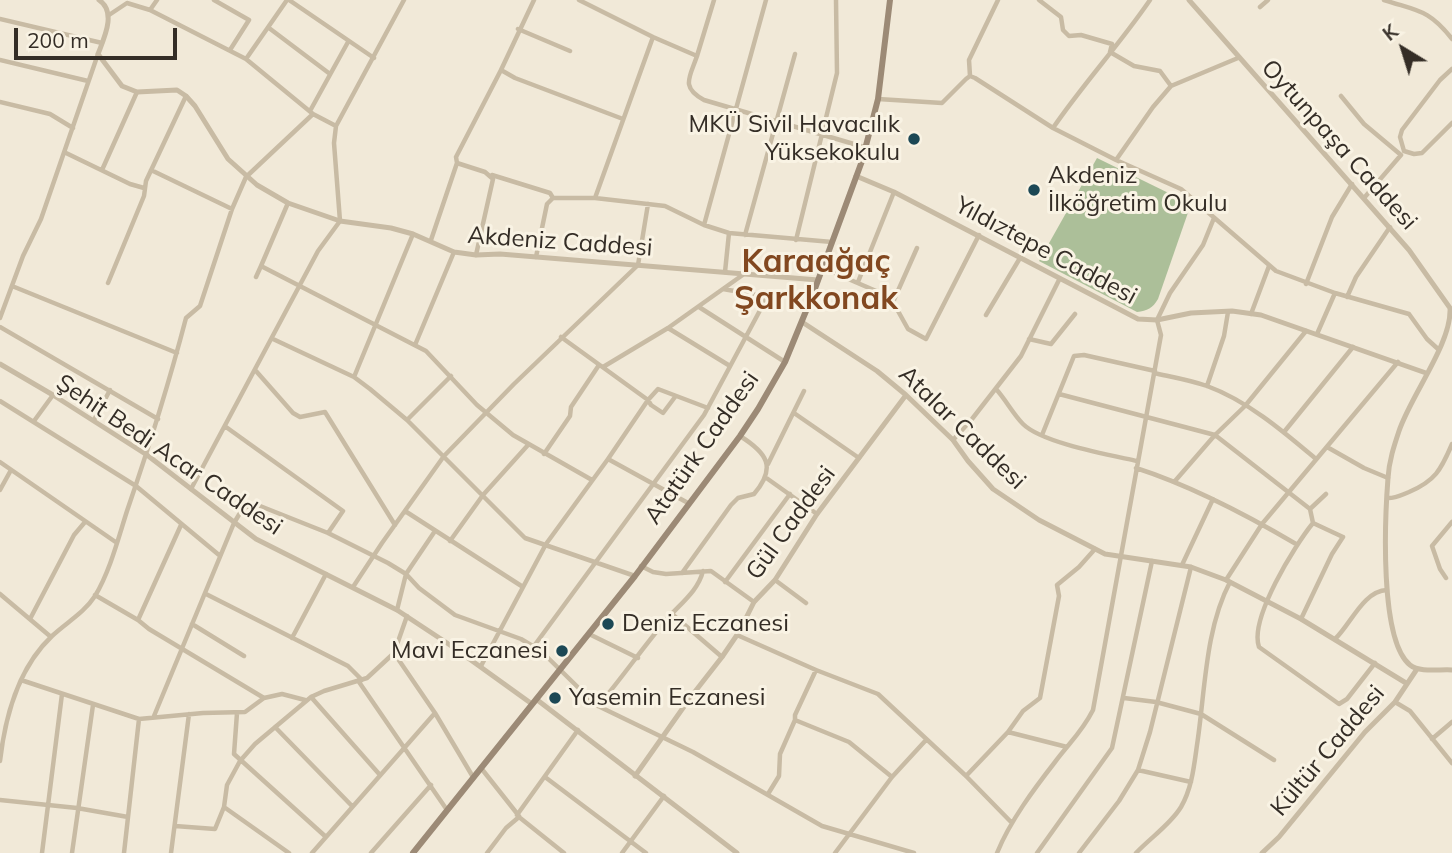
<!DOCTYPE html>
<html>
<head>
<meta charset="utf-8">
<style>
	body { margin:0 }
	#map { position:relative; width:1452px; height:853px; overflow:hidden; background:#f1e9d8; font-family:Mulish,sans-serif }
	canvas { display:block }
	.north { position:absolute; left:1368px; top:14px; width:70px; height:70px; -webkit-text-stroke:5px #f9f3e4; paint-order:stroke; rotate:322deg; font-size:19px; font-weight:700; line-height:28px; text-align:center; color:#342d26 }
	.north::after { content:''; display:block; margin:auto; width:24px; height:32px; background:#342d26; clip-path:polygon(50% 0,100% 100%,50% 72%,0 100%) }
	.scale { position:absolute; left:14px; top:28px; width:163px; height:32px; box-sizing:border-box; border:4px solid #342d26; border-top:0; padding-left:9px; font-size:21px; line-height:24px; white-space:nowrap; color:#342d26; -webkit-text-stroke:5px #f9f3e4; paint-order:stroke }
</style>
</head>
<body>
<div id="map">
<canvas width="1452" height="853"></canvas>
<div class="north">K</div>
<div class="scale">200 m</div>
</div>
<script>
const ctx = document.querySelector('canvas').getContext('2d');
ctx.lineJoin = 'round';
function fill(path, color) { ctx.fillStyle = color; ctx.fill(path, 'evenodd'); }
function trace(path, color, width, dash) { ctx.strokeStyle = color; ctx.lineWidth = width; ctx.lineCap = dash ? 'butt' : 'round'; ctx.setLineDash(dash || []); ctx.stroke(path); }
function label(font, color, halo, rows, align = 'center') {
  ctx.font = font + ' Mulish,sans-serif'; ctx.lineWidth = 6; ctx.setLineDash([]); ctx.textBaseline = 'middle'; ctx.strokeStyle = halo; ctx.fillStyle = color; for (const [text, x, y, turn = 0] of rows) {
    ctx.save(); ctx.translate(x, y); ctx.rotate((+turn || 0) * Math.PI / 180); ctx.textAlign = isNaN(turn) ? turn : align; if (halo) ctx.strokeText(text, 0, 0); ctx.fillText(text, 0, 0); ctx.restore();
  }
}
const green = new Path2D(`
	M1097 158 1191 204 1158 299C1153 308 1147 311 1137 312L1039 261Z`);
const minor = new Path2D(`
	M214 0 249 20 230 50
	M289 0 374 58
	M534 0 501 70 515 78 623 119
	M579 0 653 37 697 56C690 77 680 87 704 100L864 147
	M1039 0 1061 17 1063 30 1069 36 1081 35 1112 44 1110 52 1134 66 1160 71 1171 86
	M1384 0C1417 11 1429 9 1452 39
	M1260 7 1268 0
	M150 10 157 0
	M109 15 127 3 150 10 246 59 313 114 336 126
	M0 19 102 43
	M269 28 330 74
	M518 29 570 51
	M697 56 714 0
	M246 59 287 0
	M0 60 88 81
	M970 76 969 60 998 0
	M1341 96 1364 124 1401 155
	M878 99 942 103 966 79 970 76 975 78 1053 128 1116 160 1181 189 1276 271 1335 293 1409 314 1427 339 1438 349
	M0 102 50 114 73 128
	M310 111 348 42
	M1053 128C1083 84 1120 44 1150 0
	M1404 151 1400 137 1402 130 1440 80 1452 69
	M1404 151 1414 154 1422 153 1452 123
	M66 153 130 184 144 188
	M1116 160 1153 107 1171 86 1238 58
	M457 163 485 172 493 179 476 255
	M102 170 137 92
	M151 170 232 209
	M492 175 550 193 553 198
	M595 198 653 37
	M1364 198 1401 155
	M288 203 261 266 426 351 477 405 513 435 592 480
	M704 225 766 0
	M745 235 795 54
	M431 240 457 163 456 157 501 70
	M796 240 837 73 836 0
	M536 257 547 204 553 198H595L665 206 704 225 729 233 832 242
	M823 268 883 294 893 302 908 329 926 339 979 235
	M725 272 729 233
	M256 277 261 266
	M858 282 894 192
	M108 283 144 196 146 181 186 96
	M1306 284 1332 217 1352 184
	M12 286 177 353
	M1347 297 1356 277 1390 227
	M893 302 917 248
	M699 307 785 362
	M1251 314 1269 266
	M986 315 1020 258
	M0 318 23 256 41 219 98 54
	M0 327 158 419
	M668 328 730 366
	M1317 334 1335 293
	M561 337 648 400 658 389 708 408
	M273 339 354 377 370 389 407 420 525 538 635 576
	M1029 339 1051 344 1075 314
	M415 345 454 252
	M603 367 668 328 744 274
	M256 371 293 413 300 417 325 412 395 525
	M1154 373C1172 377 1190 380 1207 386 1248 401 1284 432 1316 459
	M354 377 413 234
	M1207 386 1224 336 1228 312
	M996 389C1006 400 1013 414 1023 424 1042 443 1110 455 1137 461
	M1059 394 1215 435 1310 509 1313 523
	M0 401 136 486 219 555
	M794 413 859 458
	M94 420 110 390
	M407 420 451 376
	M34 421 53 395
	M226 427 343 511 328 533
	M1284 432 1353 347
	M1042 435 1074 356 1084 355 1155 371
	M953 440 972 419 1021 356 1059 280
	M1327 447 1364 468 1388 478
	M544 454 570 416 571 407 599 365
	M608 459 648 400 651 405 663 413 675 397
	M0 462 117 543
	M768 464 804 391
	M1136 468C1192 486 1245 514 1296 544
	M765 477 817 514
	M1175 481 1215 435 1245 406 1306 331
	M191 489 318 251 340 221 334 143 336 126 404 0
	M0 490 11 470
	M1388 498C1397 498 1401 495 1409 492 1435 481 1441 470 1452 444
	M1310 509 1326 494
	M405 511 523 587
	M181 525 138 620 149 629 264 698
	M450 541 483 495 528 445
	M1182 565 1213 499
	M641 566 653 572 666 574 711 571 754 602
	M682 573 731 505 738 498 754 494C777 467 767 453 740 436
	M1446 578 1440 569 1432 546 1452 522
	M775 580 806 603
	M1226 580 1262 524 1398 362
	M725 582 790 494
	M353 587 382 543 444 456 514 384 638 265 648 204
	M0 594 51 637
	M206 594 348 666 362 680
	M95 595 138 620
	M397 610 406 574 435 531
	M672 614 722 657
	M30 619 74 535 85 522
	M1301 619 1332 554 1343 537 1313 523C1295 545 1249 619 1259 647L1339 704 1347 699 1375 663
	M192 624 244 656
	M589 634 638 658
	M737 635 816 670 878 694 965 775 1012 823
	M292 638 326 574
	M1335 639C1351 624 1363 591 1387 590
	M534 646 704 415 765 301 757 295 723 289
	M394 653 435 713 473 777
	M481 666 546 544 608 459 688 503
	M21 680 139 719 203 713 245 712 264 698 282 694 305 700
	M359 682 447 810
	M311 697 380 775
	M1124 698 1156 702 1201 714 1274 760
	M1395 702 1410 711 1452 763
	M598 706C622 678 643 647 667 619 681 603 698 591 703 571
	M237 713 234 754 326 837
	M154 716 234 523 243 508 255 504 328 533 388 563 406 574 419 588 455 615 521 639 541 651 596 705 693 752 822 826 914 853
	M795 720V715L816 670
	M275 727 352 806
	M1008 732 1067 747
	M1432 739 1452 722
	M0 761C5 717 19 667 52 636 67 622 84 613 95 596 110 571 118 539 127 511 149 447 169 383 186 318L200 306 232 209 246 177 313 114
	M481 768 519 816
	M1138 770 1191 782
	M966 776 1008 732 1023 711 1040 698 1059 596 1057 585 1079 567 1095 549
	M545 777 646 853
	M768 794 779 776 780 754 795 720 849 742 892 777
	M0 800 77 808 128 817
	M224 807 289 853
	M517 815 578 730
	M175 826 215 829 224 807 227 785 240 761 255 744 311 697 324 691 367 678 394 653 407 616
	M42 853 62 694
	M72 853 93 705
	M124 853 139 719
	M171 853 189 714
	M312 853 435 713
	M371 853 431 785
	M487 853 506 828 519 817 564 853
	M622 853 664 796
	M835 853 892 777 926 740
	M997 853C1010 821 1034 789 1055 762 1070 742 1082 732 1093 710L1161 335 1157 320 1170 293 1203 245 1214 218
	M1037 853 1112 748 1152 561
	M1079 853 1119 801 1138 770 1150 732 1191 567
	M1136 853C1151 837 1170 825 1181 807 1192 788 1194 766 1197 745 1205 693 1205 629 1230 582`);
const tertiary = new Path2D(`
	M99 0C117 12 104 38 98 54L122 86 137 92 177 90 186 96 195 106 228 159 257 185 288 203 340 221 391 228 413 234 454 252 476 255 500 254 818 280
	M1189 0 1409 250 1450 308C1452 343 1411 395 1399 431 1394 446 1389 461 1388 478 1385 517 1379 640 1410 665 1420 673 1440 669 1452 670
	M856 176 894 192 1138 319 1157 320 1191 313 1232 311 1261 315 1426 373
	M802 322 877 371 906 395 953 440 968 461 993 489 1039 520 1105 554 1191 567 1226 580 1301 619 1406 683
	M0 364 53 395 147 455 256 539 397 610 450 645 532 704
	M536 699 737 853
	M635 776 690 698 722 657 739 632 754 602 775 580 817 514 906 395
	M1262 853 1279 837 1365 732 1395 702 1417 669`);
const secondary = new Path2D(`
	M413 853 635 576 740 436 758 409 785 362 813 294 862 161 878 99 890 0`);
const markers = [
	[914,139,7,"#1c4855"],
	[1034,190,7,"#1c4855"],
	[608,624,7,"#1c4855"],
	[562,651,7,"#1c4855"],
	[555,698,7,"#1c4855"]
];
const poiNames = [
	["MKÜ Sivil Havacılık",900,125,"right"],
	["Yüksekokulu",900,153,"right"],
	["Akdeniz",1048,176],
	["İlköğretim Okulu",1048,204],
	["Deniz Eczanesi",622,624],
	["Mavi Eczanesi",548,651,"right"],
	["Yasemin Eczanesi",569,698]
];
const streetNames = [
	["Oytunpaşa Caddesi",1339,145,48],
	["Akdeniz Caddesi",560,242,4],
	["Yıldıztepe Caddesi",1046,251,28],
	["Atalar Caddesi",962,428,44],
	["Atatürk Caddesi",702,448,-55],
	["Şehit Bedi Acar Caddesi",169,455,34],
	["Gül Caddesi",791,523,-54],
	["Kültür Caddesi",1328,751,-50]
];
const districtNames = [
	["Karaağaç",816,262],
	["Şarkkonak",816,299]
];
fill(green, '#acbf99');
trace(minor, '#c8bba4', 4.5);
trace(tertiary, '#c8bba4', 5);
trace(secondary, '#9c8a76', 6);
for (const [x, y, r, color] of markers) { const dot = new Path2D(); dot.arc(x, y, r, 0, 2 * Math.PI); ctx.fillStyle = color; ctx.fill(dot); trace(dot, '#f9f3e4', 2.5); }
label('24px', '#342d26', '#f9f3e4', poiNames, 'left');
label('24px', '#342d26', '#f9f3e4', streetNames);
label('bold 32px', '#824820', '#f9f3e4', districtNames);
</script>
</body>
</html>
